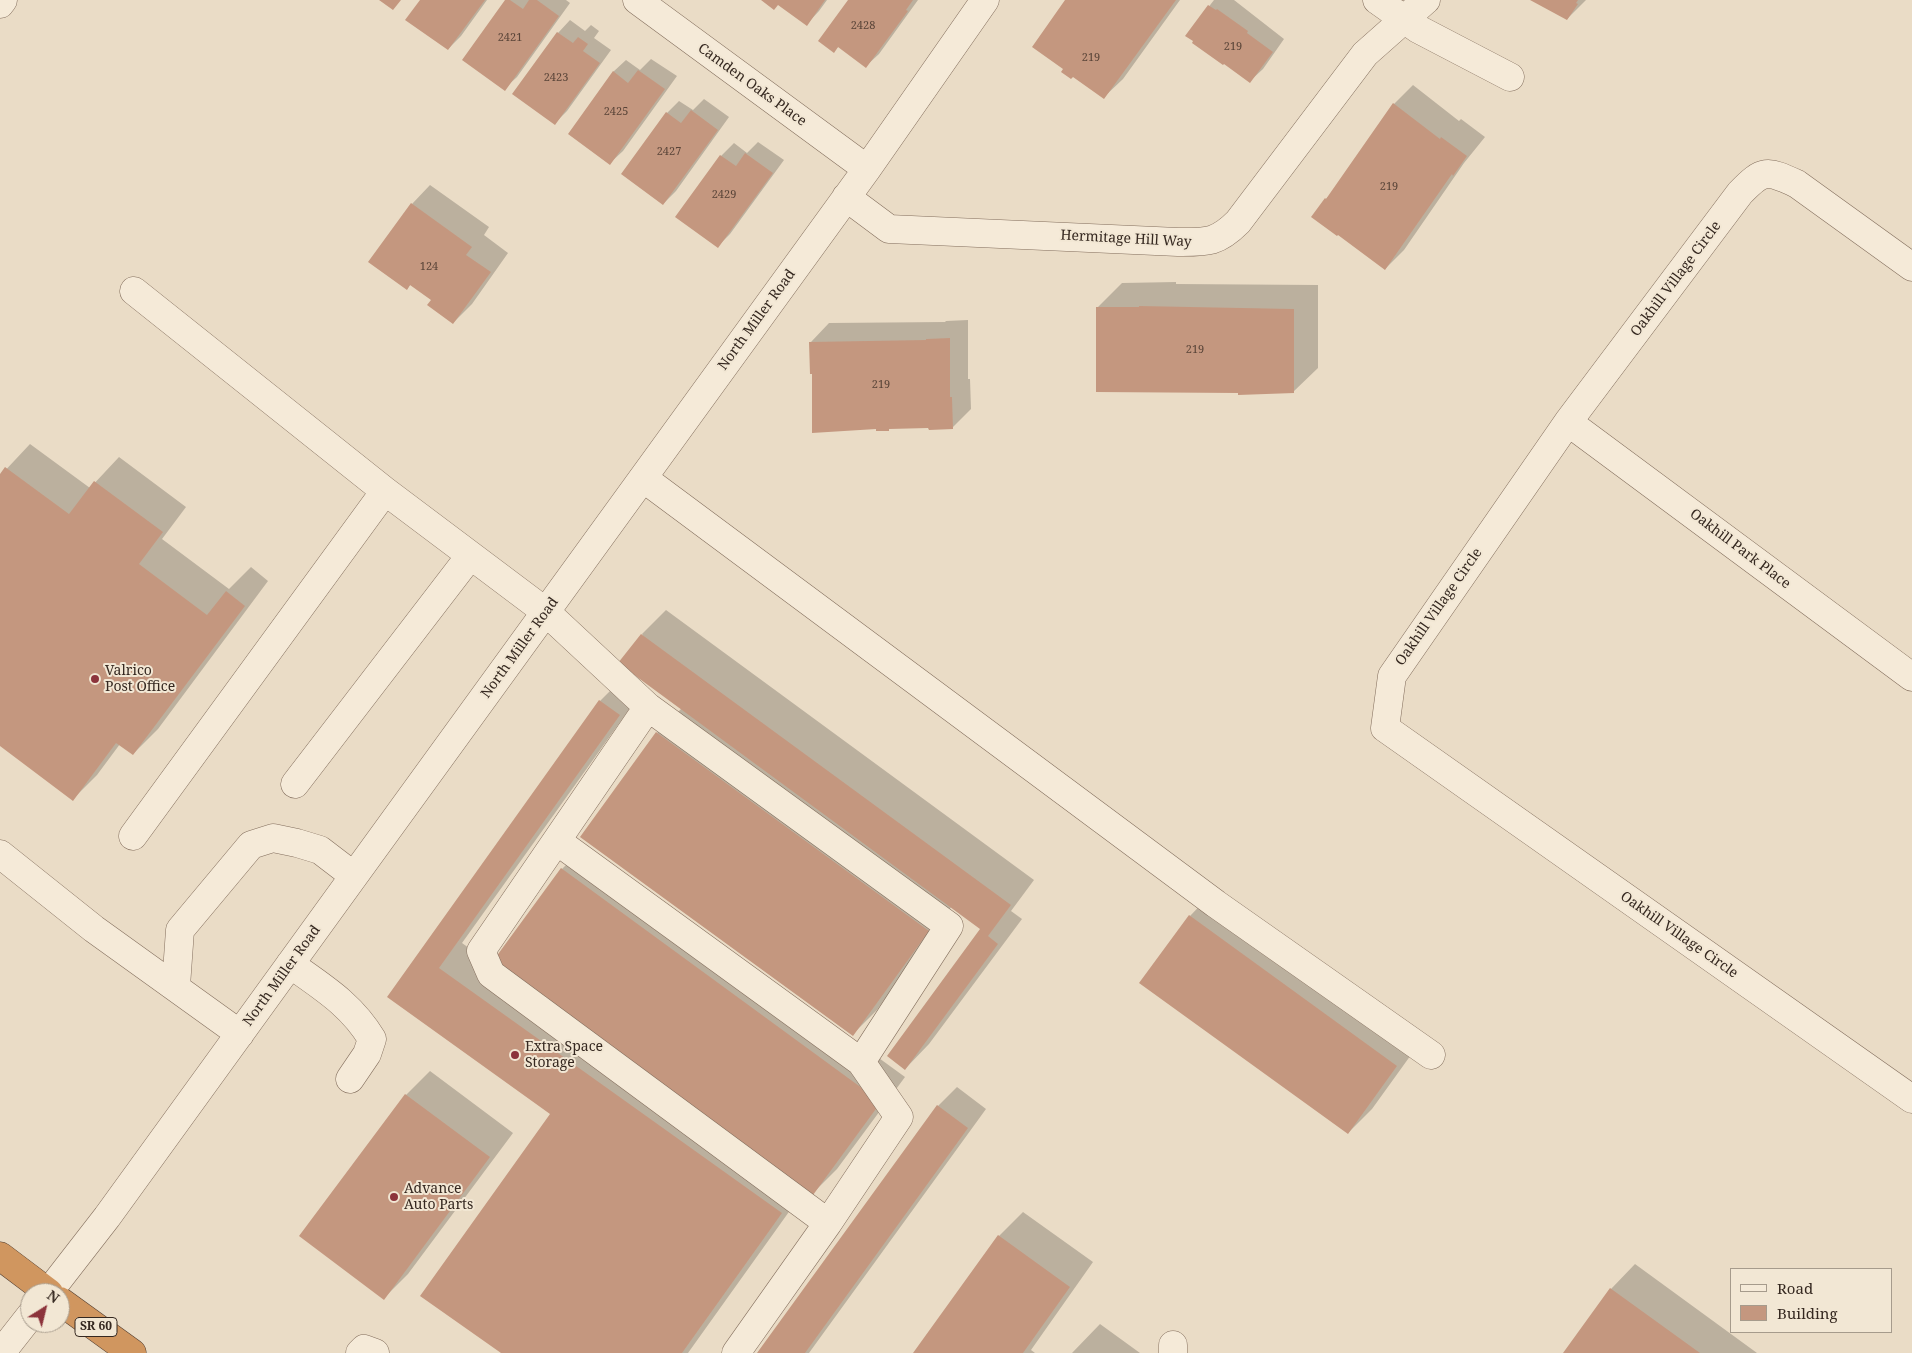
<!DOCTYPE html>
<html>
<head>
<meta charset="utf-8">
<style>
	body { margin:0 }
	#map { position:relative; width:1912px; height:1353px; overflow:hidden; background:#eadcc6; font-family:"Noto Serif",serif }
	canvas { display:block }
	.legend { position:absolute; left:1730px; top:1268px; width:162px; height:65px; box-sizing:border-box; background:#f2e7d4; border:1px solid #a69b8c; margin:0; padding:6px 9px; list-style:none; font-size:15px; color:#352820 }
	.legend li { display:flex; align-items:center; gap:10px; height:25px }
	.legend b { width:25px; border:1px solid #a69b8c }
	.north { position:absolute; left:20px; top:1283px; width:50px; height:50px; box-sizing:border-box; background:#f2e7d4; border:1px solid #a69b8c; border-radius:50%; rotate:36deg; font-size:14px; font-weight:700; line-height:20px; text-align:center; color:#352820 }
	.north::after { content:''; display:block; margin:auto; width:18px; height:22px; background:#8c333b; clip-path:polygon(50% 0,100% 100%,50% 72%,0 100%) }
</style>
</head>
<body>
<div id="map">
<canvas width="1912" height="1353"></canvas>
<ul class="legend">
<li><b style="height:6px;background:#f5ead8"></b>Road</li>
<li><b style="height:14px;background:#c4977f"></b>Building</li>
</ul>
<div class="north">N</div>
</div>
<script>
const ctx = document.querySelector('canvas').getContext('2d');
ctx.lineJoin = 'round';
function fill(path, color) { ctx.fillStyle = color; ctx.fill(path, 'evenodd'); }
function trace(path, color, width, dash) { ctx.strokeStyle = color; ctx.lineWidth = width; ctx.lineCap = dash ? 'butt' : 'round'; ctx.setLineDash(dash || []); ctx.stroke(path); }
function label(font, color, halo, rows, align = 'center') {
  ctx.font = font + ' "Noto Serif",serif'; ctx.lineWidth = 4; ctx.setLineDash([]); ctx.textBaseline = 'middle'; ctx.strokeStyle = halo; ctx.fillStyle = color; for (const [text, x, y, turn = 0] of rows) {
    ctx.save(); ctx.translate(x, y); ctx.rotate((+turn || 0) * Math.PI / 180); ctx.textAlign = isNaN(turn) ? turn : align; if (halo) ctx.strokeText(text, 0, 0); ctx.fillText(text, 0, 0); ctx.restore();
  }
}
const shadow = new Path2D(`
	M421 0H487L461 36 448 49Z
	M506 0H566L570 3 517 77 504 89Z
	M763 0H827L819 11 807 24 779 4Z
	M850 0H918L879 54 866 66 839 46 834 51Z
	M1067 0H1180L1123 79 1104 97 1064 69Z
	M1214 0H1234L1284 39 1263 69 1250 81 1187 35Z
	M1532 0H1586L1567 19Z
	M570 20 585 31 591 25 599 31 594 38 611 50 567 111 555 123 514 94 558 33Z
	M651 59 677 76 623 151 610 163 613 72 626 60 640 70Z
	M1413 85 1459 121 1461 119 1485 137 1464 163 1404 250 1385 269 1338 233 1313 217 1326 199 1334 190 1394 104Z
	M704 99 729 117 676 191 663 204 667 113 679 101 693 110Z
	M758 142 784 160 730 234 718 246 677 217 721 156 734 143 747 153Z
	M430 185 489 227 484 235 508 253 472 304 453 323 433 300 411 284 407 289 412 204Z
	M1176 282V284L1318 285V368L1293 392 1097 308 1122 283Z
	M968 320V379H970L971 409 952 428 813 372 811 342 829 323 945 322 946 321Z
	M30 444 90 488 119 457 186 507 162 539 229 589 251 567 268 581 158 729 133 754 120 744 97 775 73 799 0 745V476Z
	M666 610 1034 880 1011 911 1022 919 929 1044 905 1069 982 928 952 906 877 1010 853 1034 657 733 682 708 642 634Z
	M624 677 643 690 462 943 639 1070 562 869 586 845 905 1077 837 1169 813 1193 806 1188 688 1353H503L552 1113 389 997 600 701Z
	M1214 891 1421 1041 1372 1109 1348 1133 1190 916Z
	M430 1071 513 1133 408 1274 384 1298 406 1095Z
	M957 1087 986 1109 809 1353H759L938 1106Z
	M1023 1212 1093 1262 1031 1350 1035 1353H915L999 1236Z
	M1635 1264 1757 1353H1564L1611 1289Z
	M1100 1324 1140 1353H1072Z`);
const building = new Path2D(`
	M379 0H401L393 10Z
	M420 0H485L448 50 405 20Z
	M505 0H510L523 9 529 0H537L559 16 505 91 462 60Z
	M761 0H825L807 26 778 5 774 10Z
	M848 0H913L906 10 908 11 866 68 838 47 834 53 818 41Z
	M1065 0H1176L1104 99 1073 77 1071 79 1061 72 1063 69 1032 47Z
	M1530 0H1578L1576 3 1578 4 1567 20Z
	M1208 5 1216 10 1217 9 1248 31 1247 33 1273 52 1250 83 1224 64 1223 65 1192 43 1193 41 1185 36Z
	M557 32 573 43 578 37 588 44 583 51 600 63 555 125 512 94Z
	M638 70 665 89 610 165 568 134 613 71 628 83Z
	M1393 103 1440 139 1441 137 1467 156 1453 176 1452 174 1385 270 1338 235 1337 236 1311 217 1325 198 1326 199Z
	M691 110 718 130 663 205 621 174 666 112 681 123Z
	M745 153 773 173 718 248 675 217 720 155 736 166Z
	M411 203 472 247 466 255 491 272 453 324 427 305 431 300 410 285 407 290 368 262Z
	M1139 306 1294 309V393L1238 395V393L1096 392V307H1139Z
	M950 338V397H952L953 429 929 430 928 428 889 429V431H876V429L812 433V374H810L809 342 926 340V339Z
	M5 467 69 514 94 481 163 532 139 564 207 615 226 591 245 606 133 755 116 743 73 801 0 746V474Z
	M641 634 1011 905 988 936 998 944 905 1070 887 1056 980 929 618 663Z
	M599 700 620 715 439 968 782 1213 682 1353H501L420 1296 550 1114 387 997Z
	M656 732 929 931 853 1036 580 837Z
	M561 868 881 1102 813 1195 493 961Z
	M1189 915 1397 1066 1348 1134 1139 983Z
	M405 1094 490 1157 384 1300 299 1236Z
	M937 1105 968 1128 805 1353H757Z
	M998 1235 1070 1287 1023 1353H913Z
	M1610 1288 1700 1353H1563Z`);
const minor = new Path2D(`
	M637 0 867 169
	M1377 0 1418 29 1510 77
	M0 4 3 0
	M846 197 889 229 1178 242C1207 242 1217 243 1238 222L1365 54 1426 0
	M1912 267 1797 184C1767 170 1763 169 1740 193L1568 422 1392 676 1385 728 1912 1099
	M134 291 385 491
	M1568 422 1912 677
	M643 478 1216 904 1431 1055
	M648 707 481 951 491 974 828 1223
	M295 784 470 556
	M133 836 385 491 546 612 648 707 949 926 861 1062 899 1117 828 1223 736 1353
	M557 841 861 1062
	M0 854 94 929 240 1034
	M290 964C322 987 351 1004 372 1039L367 1054 350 1079
	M176 986 180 930 251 845 273 838 297 843 320 850 354 876
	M48 1293 107 1217 354 876 867 169 985 0
	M1 1353 30 1316
	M360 1353 364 1349 375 1353
	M1173 1353V1345`);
const highway = new Path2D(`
	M0 1256 49 1293
	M60 1301 132 1353`);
const markers = [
	[95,679,5,"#8c333b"],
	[515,1055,5,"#8c333b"],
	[394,1197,5,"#8c333b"]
];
const numberNames = [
	["2428",863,26],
	["2421",510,38],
	["219",1233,47],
	["219",1091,58],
	["2423",556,78],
	["2425",616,112],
	["2427",669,152],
	["219",1389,187],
	["2429",724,195],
	["124",429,267],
	["219",1195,350],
	["219",881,385]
];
const shields = [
	[96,1327,42]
];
const shieldNames = [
	["SR 60",96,1327]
];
const streetNames = [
	["Camden Oaks Place",752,85,36],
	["Hermitage Hill Way",1126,239,3],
	["Oakhill Village Circle",1676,279,-53],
	["North Miller Road",757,320,-54],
	["Oakhill Park Place",1740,549,37],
	["Oakhill Village Circle",1439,607,-55],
	["North Miller Road",520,648,-54],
	["Oakhill Village Circle",1679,935,35],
	["North Miller Road",282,976,-54]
];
const poiNames = [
	["Valrico",105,671],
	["Post Office",105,687],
	["Extra Space",525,1047],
	["Storage",525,1063],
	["Advance",404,1189],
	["Auto Parts",404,1205]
];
fill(shadow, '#0003');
fill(building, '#c4977f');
trace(minor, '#836e5d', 29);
trace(highway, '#513e31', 29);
trace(minor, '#f5ead8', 28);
trace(highway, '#d0965f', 28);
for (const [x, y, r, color] of markers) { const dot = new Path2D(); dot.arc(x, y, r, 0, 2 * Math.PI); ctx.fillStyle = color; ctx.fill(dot); trace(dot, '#f2e7d4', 2); }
label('11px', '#594438', null, numberNames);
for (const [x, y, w] of shields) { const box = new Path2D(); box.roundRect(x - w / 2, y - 9.5, w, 19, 4); ctx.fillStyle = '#f2e7d4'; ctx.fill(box); trace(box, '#352820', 1); }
label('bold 12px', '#352820', null, shieldNames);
label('14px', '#352820', '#f2e7d4', streetNames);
label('14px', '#352820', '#f2e7d4', poiNames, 'left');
</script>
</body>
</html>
